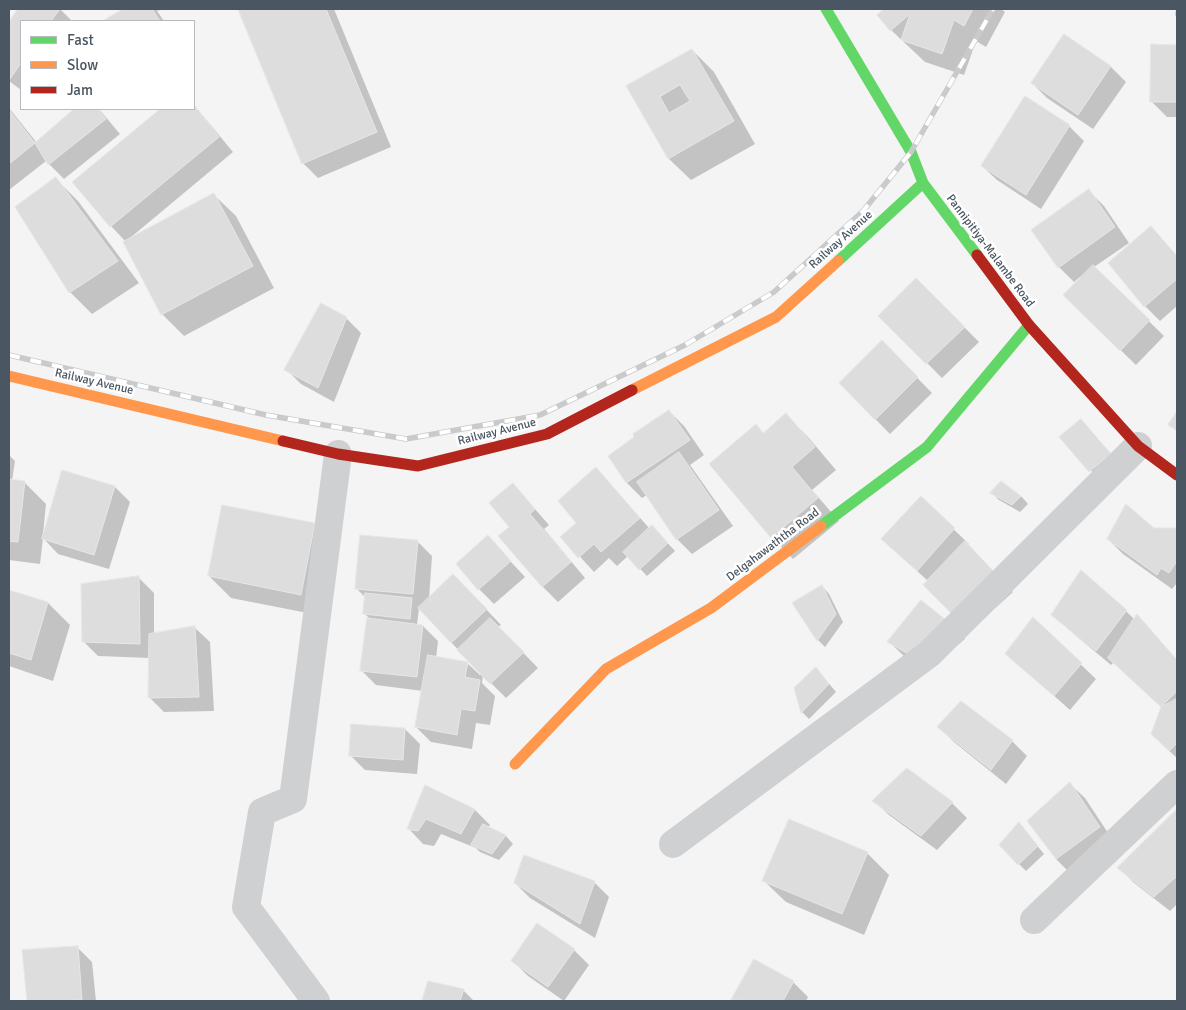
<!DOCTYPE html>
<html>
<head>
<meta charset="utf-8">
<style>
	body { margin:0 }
	#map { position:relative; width:1186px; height:1010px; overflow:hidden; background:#f4f4f4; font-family:Signika,sans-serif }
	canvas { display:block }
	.frame { position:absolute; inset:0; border:10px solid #4a5661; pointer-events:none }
	.legend { position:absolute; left:20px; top:20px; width:175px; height:90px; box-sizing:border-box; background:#fff; border:1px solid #b7bbc0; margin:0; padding:6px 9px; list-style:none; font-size:15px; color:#4a5661 }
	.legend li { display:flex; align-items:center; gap:10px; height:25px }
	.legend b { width:25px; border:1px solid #b7bbc0 }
</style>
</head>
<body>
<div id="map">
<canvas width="1186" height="1010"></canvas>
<div class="frame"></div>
<ul class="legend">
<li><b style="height:6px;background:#63d668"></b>Fast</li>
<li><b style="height:6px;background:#ff974d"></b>Slow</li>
<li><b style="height:6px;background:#b3261e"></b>Jam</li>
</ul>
</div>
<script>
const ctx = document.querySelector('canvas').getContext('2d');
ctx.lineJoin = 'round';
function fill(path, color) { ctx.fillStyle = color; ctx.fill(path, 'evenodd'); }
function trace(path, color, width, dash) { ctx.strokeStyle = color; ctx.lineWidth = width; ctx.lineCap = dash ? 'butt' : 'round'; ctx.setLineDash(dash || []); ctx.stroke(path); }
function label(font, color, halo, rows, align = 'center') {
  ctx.font = font + ' Signika,sans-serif'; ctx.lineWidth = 5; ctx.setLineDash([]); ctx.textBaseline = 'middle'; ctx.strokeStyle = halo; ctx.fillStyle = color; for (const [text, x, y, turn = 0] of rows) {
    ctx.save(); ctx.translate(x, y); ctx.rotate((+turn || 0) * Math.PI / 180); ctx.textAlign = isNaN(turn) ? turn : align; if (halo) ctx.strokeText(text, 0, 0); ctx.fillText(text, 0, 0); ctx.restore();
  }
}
const shadow = new Path2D(`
	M20 9H60L72 21H21V90L9 81V25Z
	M126 9H163L157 11 164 21H106Z
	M239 9H334L391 147 318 178 303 163Z
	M886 9H1001L1005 12 986 47 976 41 964 75 925 62 891 30 879 15Z
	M1176 9H1177V17L1175 15Z
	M1064 36 1111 67 1126 82 1093 129 1047 98 1032 83Z
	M1152 46H1177V117H1167L1152 102Z
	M692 50 714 72 755 144 691 180 669 159 628 87Z
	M194 105 233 152 130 238 214 195 236 216 274 288 184 336 162 314 126 242 111 226 74 182 162 109H194Z
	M9 108 37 143 76 109H99L120 134 64 179 46 161 9 190Z
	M1069 126 1084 141 1041 209 997 180 982 166Z
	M56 179 78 201 139 283 92 314 70 292Z
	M1089 191 1104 206 1129 243 1094 267 1164 336 1136 365 1064 295 1081 278 1080 277 1074 282 1059 267Z
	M1151 228 1177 256V306L1160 321 1145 306 1109 263Z
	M916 279 979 342 942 378 880 316Z
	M346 318 361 333 334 402 301 384 286 369Z
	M882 342 932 393 890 434 840 383Z
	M669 411 684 426 704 455 690 465 733 526 692 554 677 539 647 495 642 498 627 483 609 456 636 438Z
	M786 415 808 437 836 470 812 490 839 521 793 559 772 537 764 434Z
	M1081 420 1125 469 1105 486 1061 437Z
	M9 455 15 461 12 481 24 482 46 504 43 534 115 487 130 502 109 569 58 554 43 538 40 564 9 560Z
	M596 469 650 529 659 534 675 551 647 576 628 556 617 566 609 558 594 572 562 537 578 523Z
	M513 484 549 525 544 529 585 578 558 602 543 587 500 536 511 527Z
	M992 493 1021 496 1028 504 1020 512 999 500Z
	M921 498 969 544 968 546 1013 592 970 631 928 581 882 539Z
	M315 524 337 546 323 616 231 598 209 576Z
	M1177 529V583L1172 589 1123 554 1108 539 1154 530Z
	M488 537 525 577 494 604 479 589Z
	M417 541 432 556 429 599 468 590 501 625 498 627 538 668 506 698 483 675 482 683 495 696 490 725 476 723 472 749 431 742 416 727 423 691 376 685 361 670 371 620 364 613 366 598 356 588ZM419 608 481 674 480 675 467 663 436 658 438 641 423 626 417 625Z
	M139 578 154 593V634L195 628 210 642 214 711 164 712 149 697 150 658 98 656 83 641Z
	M822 586 829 594 843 622 825 647 818 640 794 603Z
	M9 592 48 603 70 625 53 681 9 666Z
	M1126 611 1135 620 1137 616 1177 660V758L1167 749 1162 707 1114 662 1111 665 1068 629 1053 614Z
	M1033 619 1096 679 1070 710 1007 654Z
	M950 625 965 639 927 670 904 656 889 642Z
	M816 668 836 692 809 719 802 712 795 689Z
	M961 703 1012 741 1027 756 1006 784 954 742 939 727Z
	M405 729 420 744 417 774 365 770 350 755Z
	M907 769 952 803 967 818 937 850 889 815 874 801Z
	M1070 784 1085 798 1114 842 1071 874 1056 859Z
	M426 786 475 810 490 825 488 828 506 836 513 844 499 860 480 852 476 848 441 834 434 846 423 844 409 829Z
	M1177 811V904L1170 911 1133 882 1119 868Z
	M1019 824 1044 854 1026 871 1000 845Z
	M867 853 889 875 864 935 786 902 764 881Z
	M594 882 609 897 595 938 530 898 515 883Z
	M77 947 92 962 96 1001H28L23 952Z
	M574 950 589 965 564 1001 528 976 513 961Z
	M429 982 463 990 474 1001H423Z
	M793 982 808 997 806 1001H734L733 1000Z`);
const building = new Path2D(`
	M18 9H60L51 21H21V63L10 79 9 22Z
	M123 9H152L160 21H103Z
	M238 9H326L377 132 302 164Z
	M884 9H973L964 26 954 20 942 54 901 40 910 14 890 31 877 15Z
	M1064 34 1111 66 1078 115 1031 83Z
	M1151 44 1177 45V102H1150Z
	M692 49 734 121 668 159 626 86ZM680 85 690 101 669 113 660 97Z
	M1025 96 1070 125 1026 195 981 166Z
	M194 105 219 137 110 227 72 182 160 109H194Z
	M74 109H98L106 119 48 165 35 143Z
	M9 110 35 143 9 164Z
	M56 177 118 261 69 293 15 207Z
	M1089 189 1115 227 1058 268 1031 230Z
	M214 193 253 266 161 315 123 242Z
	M1151 226 1177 256V279L1144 307 1108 263Z
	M1093 265 1150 320 1120 351 1063 295Z
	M916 278 965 327 926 364 878 316Z
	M321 303 347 317 318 388 284 370Z
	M882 340 918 377 875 420 839 383Z
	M669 410 690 440 626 483 608 456 634 437 633 434Z
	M1177 411V431L1168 425Z
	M786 413 815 447 792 467 818 498 771 538 709 464 756 424 763 433Z
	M1081 419 1111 454 1089 472 1059 437Z
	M679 452 719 510 676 540 637 482Z
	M596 467 640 518 601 552 594 544 578 558 560 537 576 523 558 501Z
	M62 470 115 486 94 555 42 539Z
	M9 479 25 481 18 542 9 541Z
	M1001 481 1021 496 1012 505 990 493Z
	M513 483 535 509 530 514 571 562 542 587 498 536 509 527 489 503Z
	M921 496 955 528 917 571 881 539Z
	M1126 504 1154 528H1177V561L1169 573 1161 568 1157 575 1107 539Z
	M222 505 315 523 301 595 208 576Z
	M652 525 668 543 639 570 623 552Z
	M360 535 418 540 413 594 355 589Z
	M488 535 511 561 478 590 456 564Z
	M965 541 999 577 955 617 923 585Z
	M1081 570 1127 610 1096 651 1051 615Z
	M453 574 487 609 451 643 418 608Z
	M139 576 140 644 82 642 81 584Z
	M822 585 836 614 817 641 792 603Z
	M9 590 48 602 31 660 9 653Z
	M365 593 412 598 410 619 363 614Z
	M921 600 951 624 912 656 887 642Z
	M1137 614 1177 660V691L1161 707 1108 658Z
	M1033 617 1082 663 1054 696 1005 654Z
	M367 618 423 625 417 677 360 671Z
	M490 618 524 652 490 684 457 650Z
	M195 626 199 697 148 698 149 634Z
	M428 655 468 662 465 677 480 680 475 711 461 709 457 735 415 727Z
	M816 667 829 684 801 713 794 688Z
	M1177 699V743L1169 751 1151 734 1161 707Z
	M961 701 1013 740 991 770 937 727Z
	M351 724 405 728 403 760 349 756Z
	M907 768 953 802 921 836 872 801Z
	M1070 782 1100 827 1056 859 1027 821Z
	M425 785 475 809 461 834 426 819 418 831 407 829Z
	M1177 809V876L1154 897 1117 868Z
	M789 819 868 852 842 914 762 881Z
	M1019 822 1038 846 1018 865 999 845Z
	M483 824 506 835 492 854 471 845Z
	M524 855 595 881 580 924 514 883Z
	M537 923 575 949 548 987 511 961Z
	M78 946 82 1000 27 1001 22 950Z
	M754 959 794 981 783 1001 731 1000Z
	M428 981 464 989 460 1001H422Z`);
const street = new Path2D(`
	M673 844 929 654 1138 446
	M1034 920 1177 784
	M316 1001 246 907 262 812 293 799 338 454`);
const fast = new Path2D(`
	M826 9 911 152 923 183 977 255
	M838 261 923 183
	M821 526 927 447 1029 325`);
const slow = new Path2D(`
	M9 376 283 441
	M632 390 776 317 838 261
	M515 764 606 669 711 608 821 526`);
const jam = new Path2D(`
	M977 255 1029 325 1138 446 1177 475
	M283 441 338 454 418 466 547 434 632 390`);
const rail = new Path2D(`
	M9 355 266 415 406 439 540 415 685 345 774 292 863 211 911 152 993 9`);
const streetNames = [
	["Railway Avenue",841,240,-42],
	["Pannipitiya-Malambe Road",990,251,53],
	["Railway Avenue",94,382,13],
	["Railway Avenue",497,432,-14],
	["Delgahawaththa Road",773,545,-37]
];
fill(shadow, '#0003');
fill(building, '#ddddde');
trace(building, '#e5e6e7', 1);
trace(street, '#ced0d2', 28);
trace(fast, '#63d668', 11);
trace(slow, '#ff974d', 11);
trace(jam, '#b3261e', 11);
trace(rail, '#c9cacc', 5.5);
trace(rail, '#fff', 4, [11]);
label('12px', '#4a5661', '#fff', streetNames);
</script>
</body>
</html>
